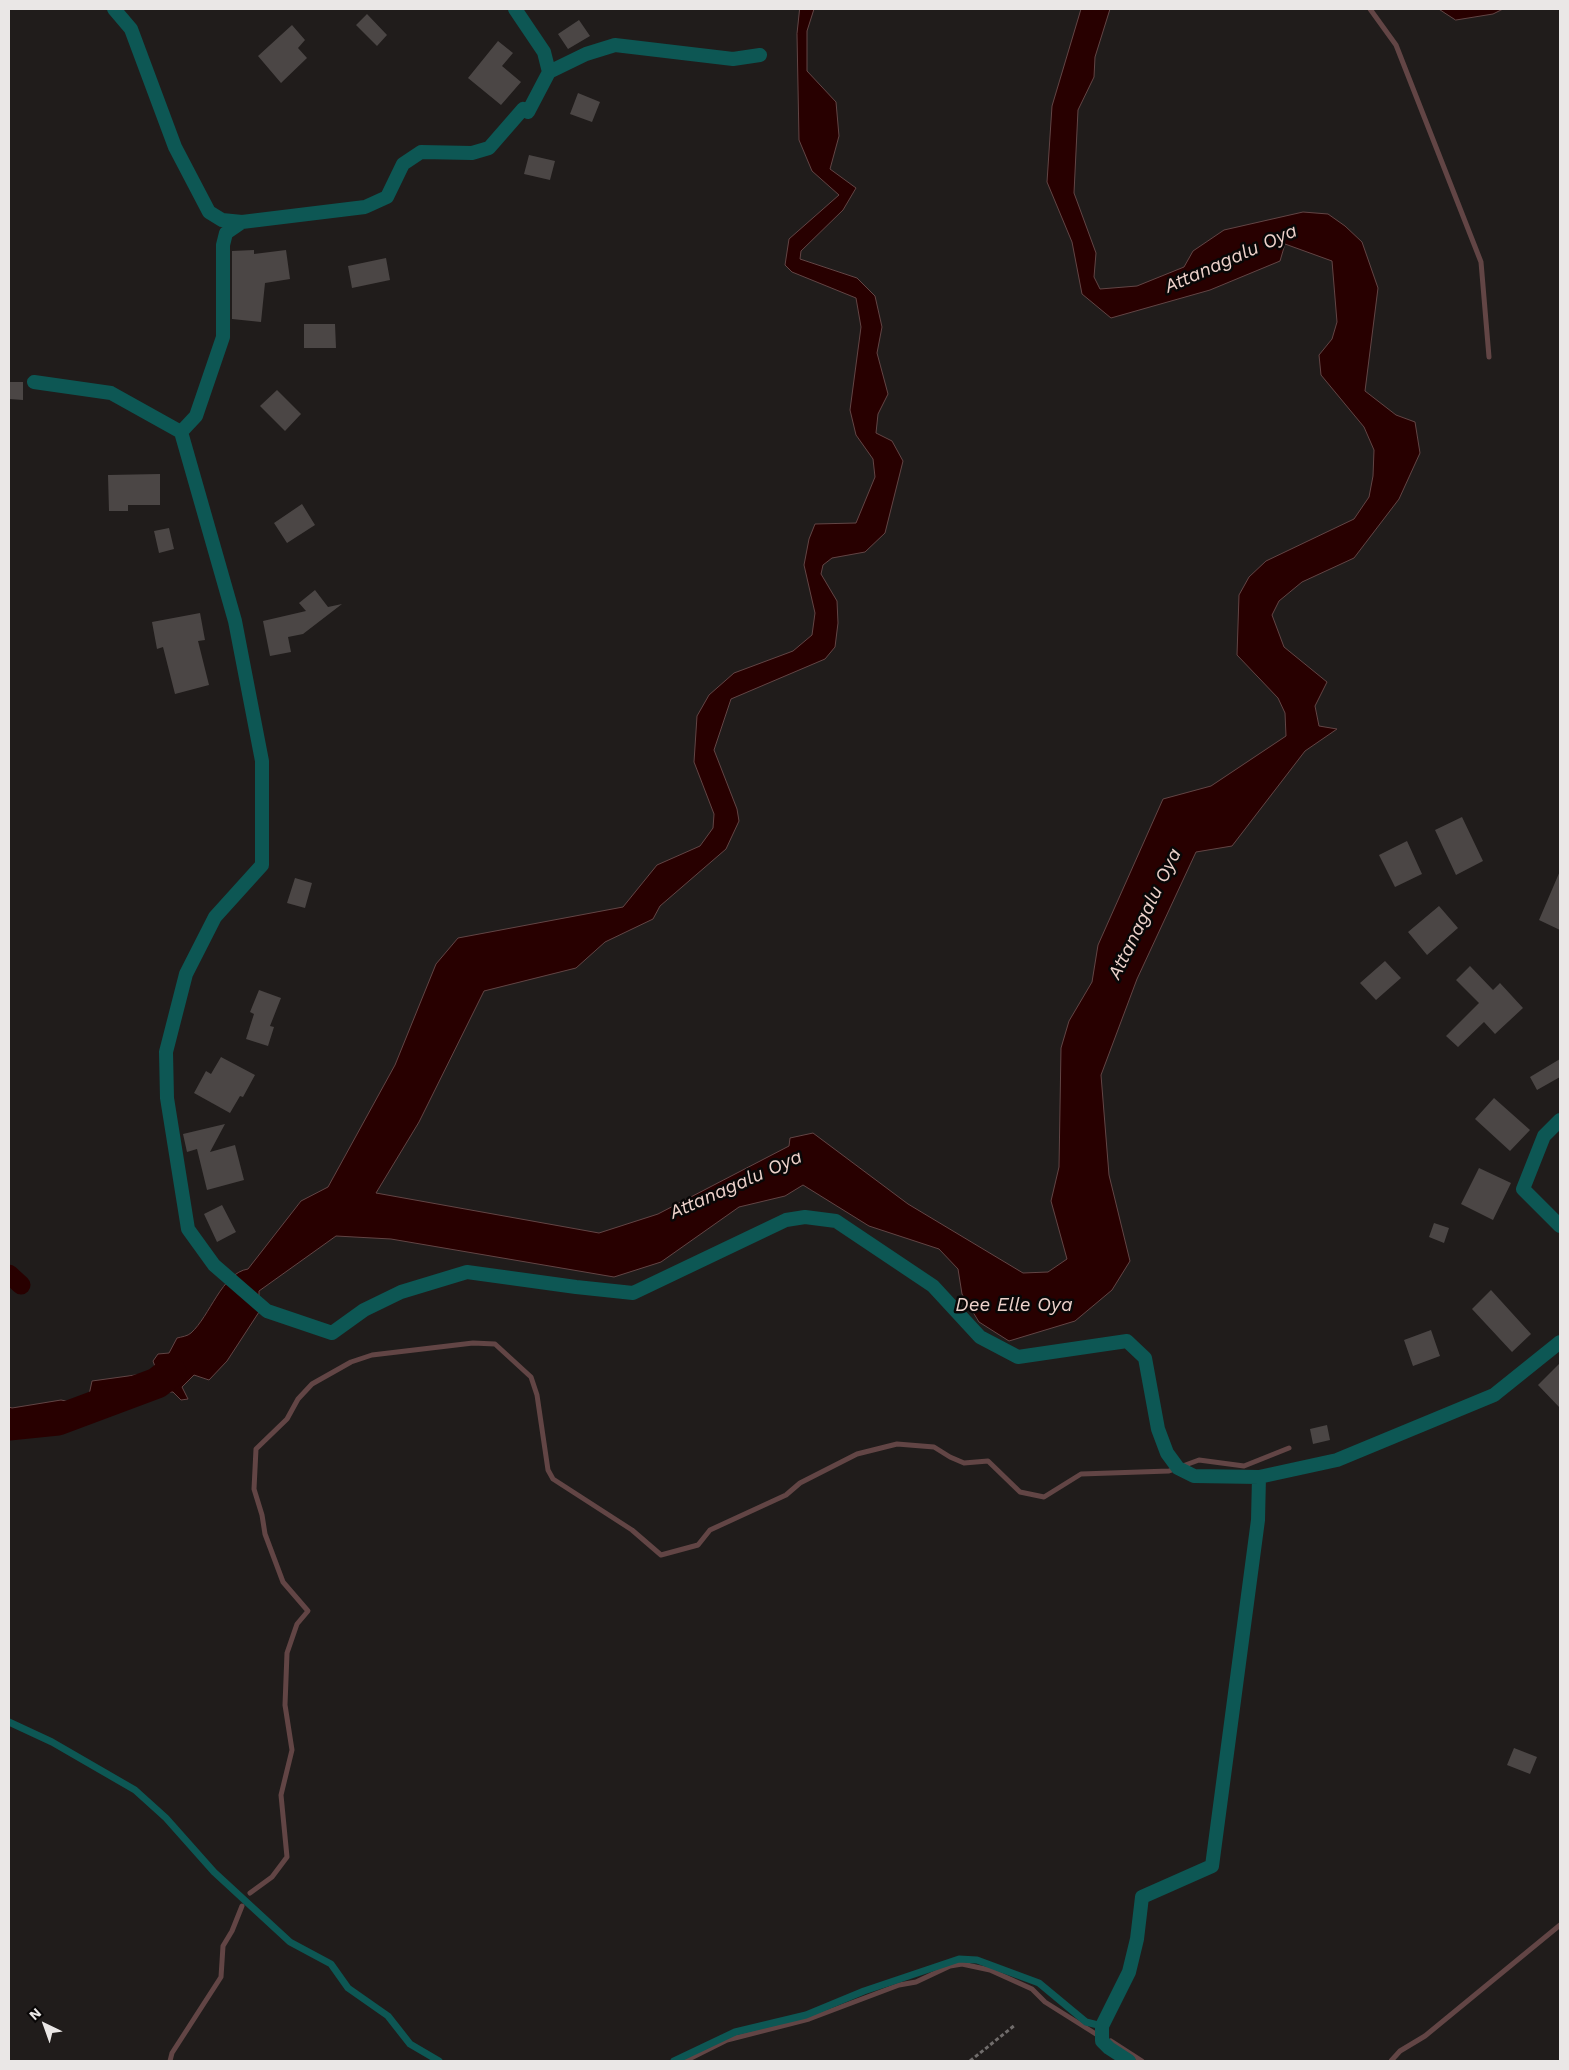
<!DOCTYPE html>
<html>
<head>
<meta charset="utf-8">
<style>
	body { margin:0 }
	#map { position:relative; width:1569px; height:2070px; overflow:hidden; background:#201c1b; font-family:"Work Sans",sans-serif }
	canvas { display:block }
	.frame { position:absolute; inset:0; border:10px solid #eae7e6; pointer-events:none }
	.north { position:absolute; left:20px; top:2000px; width:50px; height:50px; -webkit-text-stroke:4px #090707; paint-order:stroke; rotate:318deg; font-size:14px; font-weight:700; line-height:20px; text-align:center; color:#eae7e6 }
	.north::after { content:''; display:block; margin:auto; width:18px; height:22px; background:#eae7e6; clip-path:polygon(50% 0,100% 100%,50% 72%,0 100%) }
</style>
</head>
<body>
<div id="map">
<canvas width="1569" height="2070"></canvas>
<div class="frame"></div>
<div class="north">N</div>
</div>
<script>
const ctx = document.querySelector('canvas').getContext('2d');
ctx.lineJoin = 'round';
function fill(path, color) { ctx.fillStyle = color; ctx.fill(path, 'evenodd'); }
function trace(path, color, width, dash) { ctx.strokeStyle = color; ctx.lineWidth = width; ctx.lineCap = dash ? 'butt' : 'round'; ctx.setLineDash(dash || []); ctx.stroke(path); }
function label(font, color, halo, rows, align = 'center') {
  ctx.font = font + ' "Work Sans",sans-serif'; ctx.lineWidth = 5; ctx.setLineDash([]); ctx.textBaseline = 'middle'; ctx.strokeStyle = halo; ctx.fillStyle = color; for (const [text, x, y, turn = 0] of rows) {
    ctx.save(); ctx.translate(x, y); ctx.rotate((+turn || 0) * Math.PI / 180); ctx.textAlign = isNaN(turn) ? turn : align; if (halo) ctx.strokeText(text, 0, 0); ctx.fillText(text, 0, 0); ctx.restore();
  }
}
const water = new Path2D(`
	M800 9H814L807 31V71L836 102 839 136 830 169 856 188 843 210 801 251 800 259 857 278 875 296 882 327 877 353 888 394 878 414 876 433 892 441 903 461 885 533 865 552 832 558 823 565 821 574 837 601 838 623 835 647 825 659 731 699 714 750 737 809 739 821 726 849 660 906 653 919 605 942 576 968 484 991 419 1122 376 1193 599 1233 658 1214 789 1146 790 1138 813 1133 908 1204 1023 1273 1048 1272 1067 1259 1051 1201 1059 1167 1061 1048 1069 1021 1092 982 1098 945 1163 799 1211 786 1286 736 1285 713 1278 698 1237 655 1239 595 1249 577 1266 561 1354 519 1369 497 1373 476 1374 450 1364 427 1321 375 1319 355 1332 339 1337 322 1332 261 1285 244 1280 261 1210 290 1111 318 1082 294 1072 242 1047 182 1052 106 1081 9H1110L1095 57 1094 77 1078 110 1074 193 1096 253 1094 277 1100 289 1137 286 1184 267 1193 251 1224 230 1303 212 1328 214 1345 226 1362 242 1378 288 1365 391 1396 415 1415 422 1420 453 1399 499 1354 558 1302 582 1279 601 1272 615 1284 647 1327 682 1315 706 1319 726 1337 729 1305 751 1232 846 1196 852 1137 979 1101 1075 1109 1175 1130 1261 1112 1290 1075 1321 1009 1341 979 1322 962 1294 958 1269 939 1249 869 1226 803 1185 785 1196 739 1207 661 1262 614 1277 391 1239 336 1236 259 1291V1312L227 1361 209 1380 194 1375 182 1387 188 1399 181 1400 173 1392H132L129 1401 120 1406 94 1402 86 1424 55 1420 54 1431 32 1421 18 1425 21 1434 9 1431V1407L12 1408 61 1400 80 1404 89 1395 92 1381 157 1372 153 1361 158 1354 169 1353 177 1338C181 1337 188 1336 191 1333 210 1316 222 1273 248 1269L301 1201 328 1187 395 1065 436 964 458 938 623 907 657 865 700 846 713 828 714 814 694 762 697 716 709 695 734 673 793 651 812 635 815 613 804 565 809 539 815 524 856 523 875 477 873 459 856 435 850 410 861 327 856 298 792 272 785 265 789 239 839 195 812 171 799 140 797 34Z
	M1439 9H1503L1493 14 1456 20Z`);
const stream = new Path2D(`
	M1370 9 1396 45 1481 262 1489 357
	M250 1893 272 1877 287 1857 281 1795 292 1750 285 1705 287 1653 297 1624 308 1611 283 1582 265 1534 262 1515 254 1489 256 1449 287 1419 298 1399 312 1384 351 1362 372 1355 473 1343 495 1344 531 1377 537 1395 548 1470 553 1479 632 1530 661 1555 698 1545 710 1530 786 1495 800 1483 857 1454 897 1444 934 1447 950 1457 964 1463 988 1461 1020 1492 1044 1497 1081 1474 1169 1471 1199 1460 1244 1466 1289 1448
	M1111 2041 1142 2061
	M170 2061 172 2053 221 1977 223 1946 232 1931 242 1906
	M685 2061 727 2040 809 2019 899 1985 916 1982 950 1966 962 1964 990 1970 1032 1989 1045 2002 1099 2036
	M1391 2061 1400 2051 1425 2036 1560 1925`);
const canal = new Path2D(`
	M9 1274 21 1285`);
const river = new Path2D(`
	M9 1425 58 1420 157 1383 171 1372`);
const building = new Path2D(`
	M367 14 387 35 377 46 356 25Z
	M579 20 590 36 568 49 558 34Z
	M292 25 305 40 298 48 307 58 281 83 258 56Z
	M498 41 513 53 502 66 521 82 501 105 468 78Z
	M578 93 600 102 592 122 570 114Z
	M529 155 555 161 550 180 524 174Z
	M254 250V254L286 250 290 279 265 283 261 322 232 319V251Z
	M386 258 390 280 352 288 348 266Z
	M304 324H335L336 348H304Z
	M9 382H23V400L9 399Z
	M277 390 301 414 285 431 260 406Z
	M160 474V505H128V511H109L108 475Z
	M302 504 315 525 287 543 274 523Z
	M169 528 174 549 159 553 154 531Z
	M315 590 328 607 342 604 303 634 288 637 291 652 270 656 263 621 306 611 299 603Z
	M200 613 205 640 198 641 209 685 175 694 163 647 157 649 152 622Z
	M1462 817 1483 861 1456 875 1435 830Z
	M1407 841 1422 874 1395 887 1379 855Z
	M1560 871V930L1539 920Z
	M295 878 312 883 305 908 287 903Z
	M1439 906 1458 928 1427 955 1408 932Z
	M1385 961 1401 978 1376 1000 1360 983Z
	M1470 966 1493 990 1500 983 1523 1008 1495 1034 1484 1022 1458 1047 1446 1036 1479 1003 1456 980Z
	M259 990 281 998 270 1026 274 1027 268 1046 246 1039 254 1014 250 1012Z
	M221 1057 255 1075 243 1097 240 1096 230 1113 194 1093 206 1071 211 1074Z
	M1560 1059V1077L1537 1090 1530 1077Z
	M1494 1098 1530 1130 1510 1151 1475 1119Z
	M225 1124 210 1152 235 1145 244 1180 207 1190 197 1149 187 1152 183 1134Z
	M1479 1168 1511 1183 1493 1220 1461 1204Z
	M222 1205 236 1232 217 1242 204 1214Z
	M1434 1223 1449 1228 1444 1243 1429 1237Z
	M1491 1290 1531 1334 1512 1352 1472 1309Z
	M1431 1330 1440 1356 1413 1366 1404 1340Z
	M1560 1363V1408L1538 1385Z
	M1327 1425 1330 1440 1313 1444 1310 1429Z
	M1514 1748 1537 1757 1530 1774 1507 1765Z`);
const path = new Path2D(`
	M970 2061 1015 2025`);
const lane = new Path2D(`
	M9 1722 52 1742 135 1790 166 1818 214 1872 290 1942 331 1964 348 1988 388 2016 410 2044 439 2061
	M674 2061 735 2032 806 2015 864 1991 959 1959 977 1960 1039 1983 1086 2022 1102 2026`);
const street = new Path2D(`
	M114 9 131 29 175 147 209 212 222 220 242 222 226 233 223 245V337L196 416 181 432 235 621 262 761V865L215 917 186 974 166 1052 167 1098 188 1229 214 1265 267 1311 332 1333 364 1310 401 1292 467 1272 576 1287 633 1293 786 1220 805 1217 836 1221 933 1286 980 1337 1018 1357 1127 1341 1145 1358 1158 1429 1167 1453 1178 1468 1194 1476 1259 1477 1337 1460 1494 1395 1560 1342
	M549 72 586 54 615 45 733 59 760 55
	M242 222 365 207 387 197 403 164 421 152 472 153 489 148 523 109 528 112 549 72 544 52 515 9
	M34 382 111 393 181 432
	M1560 1120 1544 1136 1523 1189 1560 1226
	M1129 2061 1109 2048 1102 2041V2026L1129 1972 1137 1939 1142 1897 1212 1866 1258 1520 1259 1477`);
const waterNames = [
	["Attanagalu Oya",1231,259,-24],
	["Attanagalu Oya",1145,914,-64],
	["Attanagalu Oya",736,1185,-24],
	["Dee Elle Oya",1014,1305]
];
fill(water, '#280000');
trace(water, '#624545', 1);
trace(stream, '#624545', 5);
trace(canal, '#280000', 19);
trace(river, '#280000', 31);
fill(building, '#4b4645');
trace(path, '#706c6b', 3, [4, 2.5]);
trace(lane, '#0d5754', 7);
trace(street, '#0d5754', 14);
label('italic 19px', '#edd2cb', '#090707', waterNames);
</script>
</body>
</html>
